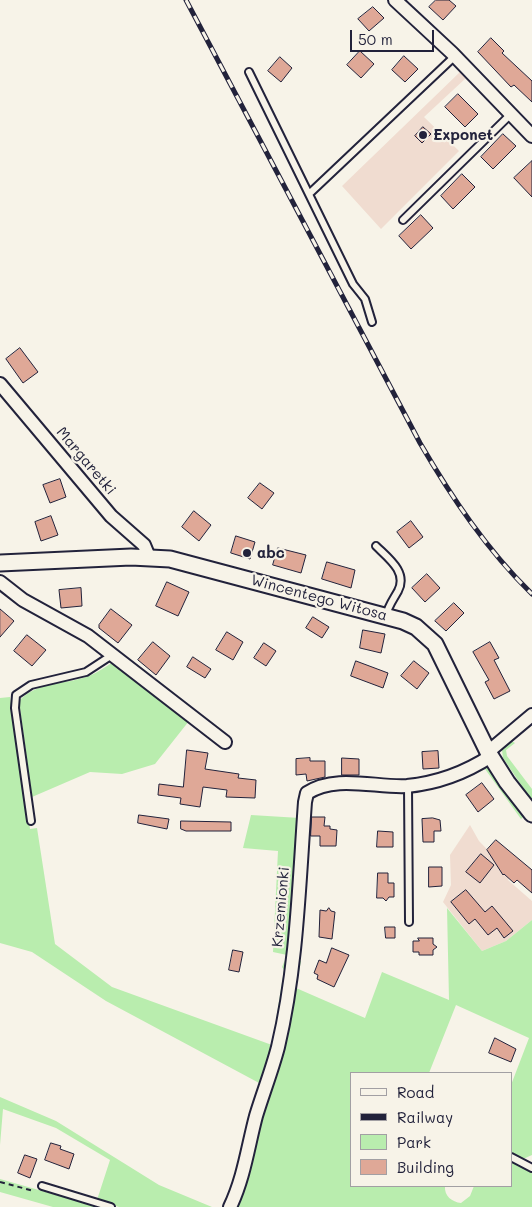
<!DOCTYPE html>
<html>
<head>
<meta charset="utf-8">
<style>
	body { margin:0 }
	#map { position:relative; width:532px; height:1207px; overflow:hidden; background:#f7f3e8; font-family:Mali,sans-serif }
	canvas { display:block }
	.legend { position:absolute; left:350px; top:1072px; width:162px; height:115px; box-sizing:border-box; background:#f7f3e8; border:1px solid #a29fa3; margin:0; padding:6px 9px; list-style:none; font-size:15px; color:#22223b }
	.legend li { display:flex; align-items:center; gap:10px; height:25px }
	.legend b { width:25px; border:1px solid #a29fa3 }
	.scale { position:absolute; left:350px; top:30px; width:84px; height:22px; box-sizing:border-box; border:2px solid #22223b; border-top:0; padding-left:6px; font-size:15px; line-height:18px; white-space:nowrap; color:#22223b; -webkit-text-stroke:4px #f7f3e8; paint-order:stroke }
</style>
</head>
<body>
<div id="map">
<canvas width="532" height="1207"></canvas>
<ul class="legend">
<li><b style="height:6px;background:#f7f3e8"></b>Road</li>
<li><b style="height:6px;background:#22223b"></b>Railway</li>
<li><b style="height:14px;background:#b9edae"></b>Park</li>
<li><b style="height:14px;background:#dfa897"></b>Building</li>
</ul>
<div class="scale">50 m</div>
</div>
<script>
const ctx = document.querySelector('canvas').getContext('2d');
ctx.lineJoin = 'round';
function fill(path, color) { ctx.fillStyle = color; ctx.fill(path, 'evenodd'); }
function trace(path, color, width, dash) { ctx.strokeStyle = color; ctx.lineWidth = width; ctx.lineCap = dash ? 'butt' : 'round'; ctx.setLineDash(dash || []); ctx.stroke(path); }
function label(font, color, halo, rows, align = 'center') {
  ctx.font = font + ' Mali,sans-serif'; ctx.lineWidth = 4.5; ctx.setLineDash([]); ctx.textBaseline = 'middle'; ctx.strokeStyle = halo; ctx.fillStyle = color; for (const [text, x, y, turn = 0] of rows) {
    ctx.save(); ctx.translate(x, y); ctx.rotate((+turn || 0) * Math.PI / 180); ctx.textAlign = isNaN(turn) ? turn : align; if (halo) ctx.strokeText(text, 0, 0); ctx.fillText(text, 0, 0); ctx.restore();
  }
}
const built = new Path2D(`
	M460 72 466 78 424 117 459 151 381 229 342 186Z
	M470 825 479 841 512 875 508 880 532 901V920L506 941 482 951 443 902 451 885 450 855Z`);
const green = new Path2D(`
	M113 662 189 721 155 764 122 774 90 772 32 797 19 701C37 681 65 685 89 676 97 673 105 667 113 662Z
	M10 697 30 829 37 828 55 944 112 987 272 1045 284 970 282 967 287 955 273 952 278 851 243 848 251 815 300 818 292 939 275 1046 227 1207H222L231 1189 261 1084 106 1001 32 952 0 943V698Z
	M510 740 515 743 506 750 507 756 532 789V801L503 758 502 750Z
	M486 766 523 817 521 819 485 769 463 780 462 777Z
	M447 908 482 951 506 941 532 920V1155L523 1159 532 1166 511 1155V1085L529 1038 456 1005 429 1073H351V1186H445C444 1196 452 1202 461 1203L470 1196 474 1186H511V1160L532 1170V1207H234L298 960 301 961 296 988 365 1018 382 972 449 1000Z
	M0 1097 56 1121 159 1185 212 1207H119L97 1200 110 1160 56 1128 3 1109 0 1145Z
	M0 1179 95 1206 96 1204 100 1206V1207H53L0 1192Z`);
const building = new Path2D(`
	M436 0H449L456 6 443 20 429 7Z
	M373 7 384 18 369 31 358 19Z
	M491 38 504 51 502 53 532 81V102L514 85 511 87 478 52Z
	M360 51 374 64 361 78 347 65Z
	M404 56 418 69 405 82 392 70Z
	M280 57 292 68 281 82 268 71Z
	M458 94 478 114 465 127 445 107Z
	M423 127 431 134 422 143 415 136Z
	M503 134 516 146 493 169 481 157Z
	M532 161V197L514 178Z
	M462 174 475 187 453 209 441 196Z
	M421 215 433 228 411 249 399 236Z
	M20 348 38 372 23 383 6 359Z
	M60 479 66 497 50 503 43 485Z
	M260 483 274 493 262 509 248 498Z
	M194 511 211 525 199 541 182 527Z
	M51 516 58 535 41 541 35 522Z
	M411 521 423 537 409 548 397 532Z
	M236 536 255 542 250 559 231 553Z
	M278 548 306 555 301 573 273 565Z
	M327 562 355 570 351 588 322 579Z
	M427 574 440 588 425 602 412 588Z
	M167 582 189 592 178 616 156 606Z
	M81 588 82 606 61 608 59 590Z
	M454 603 464 613 446 631 435 621Z
	M0 609 14 621 0 637Z
	M111 609 132 625 118 643 99 628V625Z
	M313 617 329 627 322 638 306 628Z
	M363 630 385 634 381 653 360 648Z
	M227 632 243 642 233 660 216 650Z
	M27 635 46 650 32 666 14 651Z
	M153 642 170 656 156 675 138 660Z
	M490 642 499 658 494 660 510 691 494 699 485 682 489 680 473 652Z
	M264 643 276 651 266 666 254 658Z
	M193 657 211 669 205 678 187 667Z
	M356 661 388 673 383 688 351 676Z
	M414 661 429 673 417 689 401 676Z
	M187 750 208 753 205 769 239 774 238 778 256 780 255 798 226 797 227 790 203 787 200 807 180 804 181 798 158 795 159 784 183 787Z
	M438 751 439 768 423 769 422 752Z
	M310 758V761H325V777L307 781 306 774 296 775V759Z
	M342 758 359 759V775H342Z
	M482 783 494 799 478 812 466 795Z
	M139 815 169 819 167 829 138 823Z
	M312 817H325L324 826H330V829L337 830 336 846H320V836H311Z
	M433 818 440 820 441 831H434V842H423L422 819Z
	M181 821 231 822V831H186L181 829Z
	M378 831 393 832V847H377Z
	M496 840 532 870V893L517 880 514 883 504 874 503 875 487 850Z
	M481 854 494 865 480 883 466 872Z
	M429 867H442V886L429 887Z
	M378 873H388V883H394V897H389L386 901 383 898H377Z
	M466 890 485 912 492 906 513 931 504 938 497 928 488 935 475 919 469 924 451 902Z
	M329 908 331 911 335 912 332 939 319 937 320 910 326 911Z
	M385 927H395V938H386Z
	M418 938H433V944L437 947 433 950V955H419V952H413V941H419Z
	M332 948 349 955 334 987 317 979 318 975 314 973 319 960 326 963Z
	M233 950 243 952 239 972 229 970Z
	M495 1038 516 1049 511 1062 489 1053Z
	M51 1143 61 1146 60 1149 74 1154 69 1169 45 1160Z
	M25 1155 37 1159 30 1178 18 1173Z`);
const path = new Path2D(`
	M0 1182 34 1191`);
const service = new Path2D(`
	M249 72 353 284 365 299 372 322
	M309 194 455 56
	M403 220 511 114
	M376 546C388 558 408 572 398 591 393 600 388 606 386 616
	M408 786 409 922
	M31 821 15 708 16 695 31 685 86 672 112 655
	M511 1157 532 1168
	M42 1186 111 1207`);
const minor = new Path2D(`
	M395 0 452 53 532 136
	M0 384 111 516 144 545 149 557
	M0 582 23 600 88 636 225 742
	M488 752 532 715
	M230 1207C244 1178 248 1146 256 1116 263 1093 272 1070 278 1047 297 967 299 884 305 802L307 793C336 774 376 788 407 786 438 783 465 773 491 756`);
const tertiary = new Path2D(`
	M0 563 131 557 170 559 403 621 416 627 435 644 488 752 507 782 532 814`);
const rail = new Path2D(`
	M186 0 420 443C452 498 487 550 532 594`);
const markers = [
	[423,135,5,"#22223b"],
	[247,553,5,"#22223b"]
];
const poiNames = [
	["Exponet",433,135],
	["abc",257,553]
];
const streetNames = [
	["Margaretki",86,461,50],
	["Wincentego Witosa",319,598,15],
	["Krzemionki",281,907,-85]
];
fill(built, '#f0dcd0');
fill(green, '#b9edae');
fill(building, '#dfa897');
trace(building, '#22223b', 1);
trace(service, '#22223b', 10);
trace(minor, '#22223b', 16);
trace(tertiary, '#22223b', 19);
trace(path, '#22223b', 2, [5, 4]);
trace(service, '#f7f3e8', 6);
trace(minor, '#f7f3e8', 12);
trace(tertiary, '#f7f3e8', 15);
trace(rail, '#22223b', 5);
trace(rail, '#f7f3e8', 3, [9]);
for (const [x, y, r, color] of markers) { const dot = new Path2D(); dot.arc(x, y, r, 0, 2 * Math.PI); ctx.fillStyle = color; ctx.fill(dot); trace(dot, '#f7f3e8', 2); }
label('bold 15px', '#22223b', '#f7f3e8', poiNames, 'left');
label('15px', '#22223b', '#f7f3e8', streetNames);
</script>
</body>
</html>
